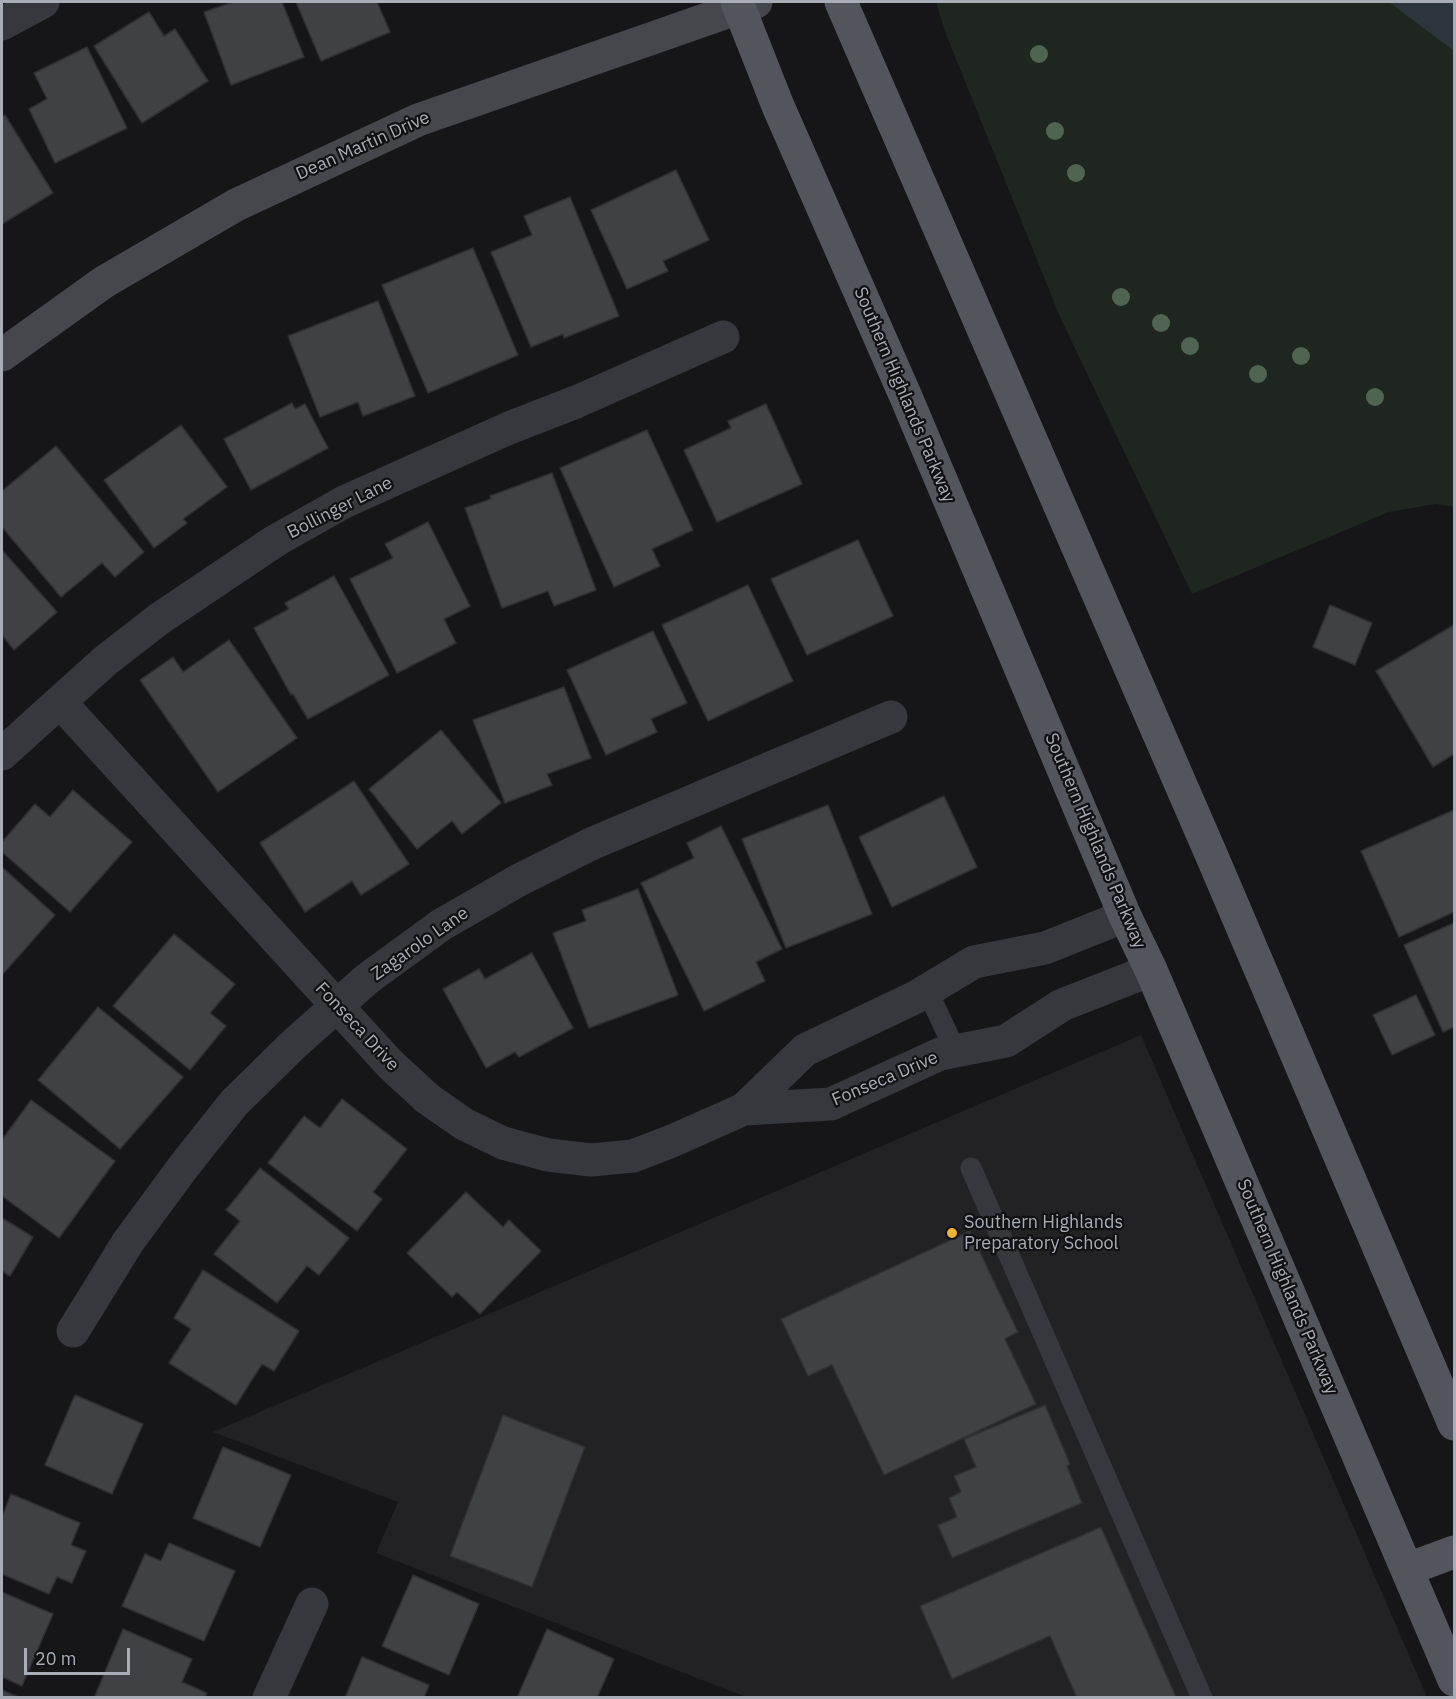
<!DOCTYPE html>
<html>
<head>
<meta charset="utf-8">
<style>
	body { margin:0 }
	#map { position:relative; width:1456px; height:1699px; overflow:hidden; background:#161618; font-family:"IBM Plex Sans",sans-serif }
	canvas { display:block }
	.frame { position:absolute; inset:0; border:3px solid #a8adb8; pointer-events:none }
	.scale { position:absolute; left:24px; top:1648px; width:106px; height:27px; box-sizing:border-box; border:3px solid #a8adb8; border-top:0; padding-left:8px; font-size:18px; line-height:21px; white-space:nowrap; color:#a8adb8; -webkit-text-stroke:4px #111113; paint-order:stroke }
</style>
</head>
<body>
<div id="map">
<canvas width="1456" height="1699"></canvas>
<div class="frame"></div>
<div class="scale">20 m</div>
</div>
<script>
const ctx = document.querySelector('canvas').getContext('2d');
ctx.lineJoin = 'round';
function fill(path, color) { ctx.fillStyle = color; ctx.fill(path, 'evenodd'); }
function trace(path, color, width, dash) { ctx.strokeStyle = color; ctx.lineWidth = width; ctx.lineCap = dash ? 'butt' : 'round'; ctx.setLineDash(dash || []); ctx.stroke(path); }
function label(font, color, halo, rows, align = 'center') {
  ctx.font = font + ' "IBM Plex Sans",sans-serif'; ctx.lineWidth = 4.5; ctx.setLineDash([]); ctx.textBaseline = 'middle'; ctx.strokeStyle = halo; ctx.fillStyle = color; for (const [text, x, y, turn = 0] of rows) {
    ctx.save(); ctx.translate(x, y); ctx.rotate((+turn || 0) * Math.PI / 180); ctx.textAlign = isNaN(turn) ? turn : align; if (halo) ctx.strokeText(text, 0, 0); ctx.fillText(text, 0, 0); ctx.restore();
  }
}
const built = new Path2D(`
	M1141 1035 1427 1697H746L376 1553 398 1502 213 1432Z`);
const green = new Path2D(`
	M936 2H1454V507L1435 504 1389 512 1192 594 1060 317 946 34Z`);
const water = new Path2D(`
	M1389 2H1454V51Z`);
const building = new Path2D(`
	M233 2H282L304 57 231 85 204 12Z
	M296 2H377L390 32 321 61Z
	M149 12 164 36 175 29 208 81 142 123 94 46Z
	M87 47 127 128 55 163 29 109 47 99 34 73Z
	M5 115 53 193 2 224V117Z
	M676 170 709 240 663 261 668 271 627 289 591 210Z
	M570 197 619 316 564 338 563 334 531 347 491 252 532 235 524 216Z
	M473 248 518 355 428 393 382 285Z
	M378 301 415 396 363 416 358 402 320 417 288 336Z
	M292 403 295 409 305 404 328 448 251 490 224 439Z
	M766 404 802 484 717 522 684 450 731 428 728 421Z
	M181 425 227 487 183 519 187 523 154 548 104 480Z
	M647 430 693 530 652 549 660 566 614 587 560 468Z
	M56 446 144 552 115 577 102 563 61 597 2 527V491Z
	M552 473 596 590 554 606 548 591 502 608 465 508 491 499 490 496Z
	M428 522 470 606 444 619 456 643 397 673 350 579 393 558 385 544Z
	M858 540 893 616 807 655 771 579Z
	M2 550 57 612 14 650 2 635Z
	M334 576 389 675 308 719 293 694 291 695 254 628 289 609 285 603Z
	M748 585 793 681 708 721 662 625Z
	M1330 605 1372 623 1355 665 1313 647Z
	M1454 625V754L1433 767 1376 671Z
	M653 631 687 703 651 719 657 732 606 755 567 670Z
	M229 640 297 738 218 792 140 680 173 657 183 672Z
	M564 687 591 758 547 774 552 785 505 803 473 720Z
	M441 730 501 803 462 834 452 821 417 849 369 789Z
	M354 781 409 864 361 895 352 881 305 912 260 843Z
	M73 790 132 842 70 912 2 852V842L35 804 50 817Z
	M944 796 977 867 892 907 859 837Z
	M828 805 872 914 786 948 742 839Z
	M1454 810V912L1399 937 1361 851Z
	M721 826 782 949 756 962 765 981 704 1011 641 883 694 858 687 843Z
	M2 867 55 915 2 975Z
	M638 889 678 995 589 1028 553 933 586 921 582 910Z
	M1454 923V1027L1443 1032 1404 945Z
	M174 934 235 984 210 1013 226 1026 190 1070 113 1006Z
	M532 953 573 1028 519 1057 515 1052 486 1068 443 989 479 969 485 979Z
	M1416 995 1435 1035 1392 1055 1373 1015Z
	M98 1007 183 1077 120 1149 38 1080Z
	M342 1099 407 1149 373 1192 382 1199 357 1231 268 1163 304 1116 320 1128Z
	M31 1100 115 1161 59 1238 2 1196V1140Z
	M260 1168 349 1238 319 1275 307 1266 277 1303 214 1254 240 1221 226 1210Z
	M466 1192 503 1227 509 1220 541 1251 480 1314 457 1292 452 1297 407 1253Z
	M2 1218 33 1237 10 1276 2 1271Z
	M970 1231 1018 1332 1005 1339 1036 1404 884 1475 832 1365 808 1376 781 1319Z
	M203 1270 299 1331 274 1371 262 1364 236 1405 169 1363 191 1329 174 1318Z
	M75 1395 143 1424 112 1494 45 1465Z
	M1045 1405 1070 1464 1067 1466 1082 1503 952 1558 938 1525 957 1517 949 1498 961 1492 954 1476 976 1467 964 1439Z
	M503 1415 585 1447 532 1587 450 1556Z
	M223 1447 291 1475 260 1547 193 1518Z
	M11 1494 80 1523 71 1545 86 1551 72 1583 57 1577 49 1594 2 1574V1517Z
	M1101 1527 1176 1697 1077 1698 1050 1636 952 1679 920 1606Z
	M169 1543 235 1571 204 1641 122 1606 145 1554 161 1561Z
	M413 1575 479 1604 449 1675 382 1646Z
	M2 1592 53 1614 22 1686 2 1677Z
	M123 1629 192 1659 182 1682 207 1693 205 1698H94Z
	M547 1629 614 1659 597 1698H517Z
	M362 1657 429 1685 424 1698H345Z
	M2 1690 18 1697V1698H2Z`);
const lane = new Path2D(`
	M927 990 955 1050
	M971 1168 1202 1698`);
const street = new Path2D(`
	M2 24 43 2
	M60 702 390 1064 428 1099 464 1124 503 1143 548 1155 591 1160 633 1156 672 1141 744 1109 805 1050 916 997 974 962 1045 948 1125 916
	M2 754 105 661 159 619 275 541 344 502 509 428 576 402 723 337
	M744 1109 831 1104 940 1054 1006 1041 1062 1005 1151 970
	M73 1331 128 1242 184 1166 234 1103 293 1045 367 979 441 925 519 880 591 844 891 717
	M269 1698 312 1604`);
const secondary = new Path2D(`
	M2 355 104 282 236 205 418 120 756 2`);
const primary = new Path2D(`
	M737 2 778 106 906 397 1125 916 1151 970 1454 1680
	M841 2 1214 861 1454 1424
	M1408 1569 1454 1552`);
const trees = [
	[1039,54],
	[1055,131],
	[1076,173],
	[1121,297],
	[1161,323],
	[1190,346],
	[1301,356],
	[1258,374],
	[1375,397]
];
const markers = [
	[952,1233,6,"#f2b134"]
];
const streetNames = [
	["Dean Martin Drive",363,146,-24],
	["Southern Highlands Parkway",904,395,67],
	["Bollinger Lane",340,508,-27],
	["Southern Highlands Parkway",1095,841,67],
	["Zagarolo Lane",420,944,-35],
	["Fonseca Drive",357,1027,47],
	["Fonseca Drive",885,1079,-23],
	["Southern Highlands Parkway",1287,1287,67]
];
const poiNames = [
	["Southern Highlands",964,1223],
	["Preparatory School",964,1244]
];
fill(built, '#222225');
fill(green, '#1e261f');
fill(water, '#2c353c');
fill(building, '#404145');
trace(building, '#303034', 1.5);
trace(lane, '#37383d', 21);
trace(street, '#37383d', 33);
trace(secondary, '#45474d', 33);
trace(primary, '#53555c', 33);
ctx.fillStyle = '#506452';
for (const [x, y] of trees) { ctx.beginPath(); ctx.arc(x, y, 9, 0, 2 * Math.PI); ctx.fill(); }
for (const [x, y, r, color] of markers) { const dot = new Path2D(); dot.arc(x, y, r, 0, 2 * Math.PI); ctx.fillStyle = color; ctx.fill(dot); trace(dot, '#111113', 2); }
label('18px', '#a8adb8', '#111113', streetNames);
label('18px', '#a8adb8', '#111113', poiNames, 'left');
</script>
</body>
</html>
